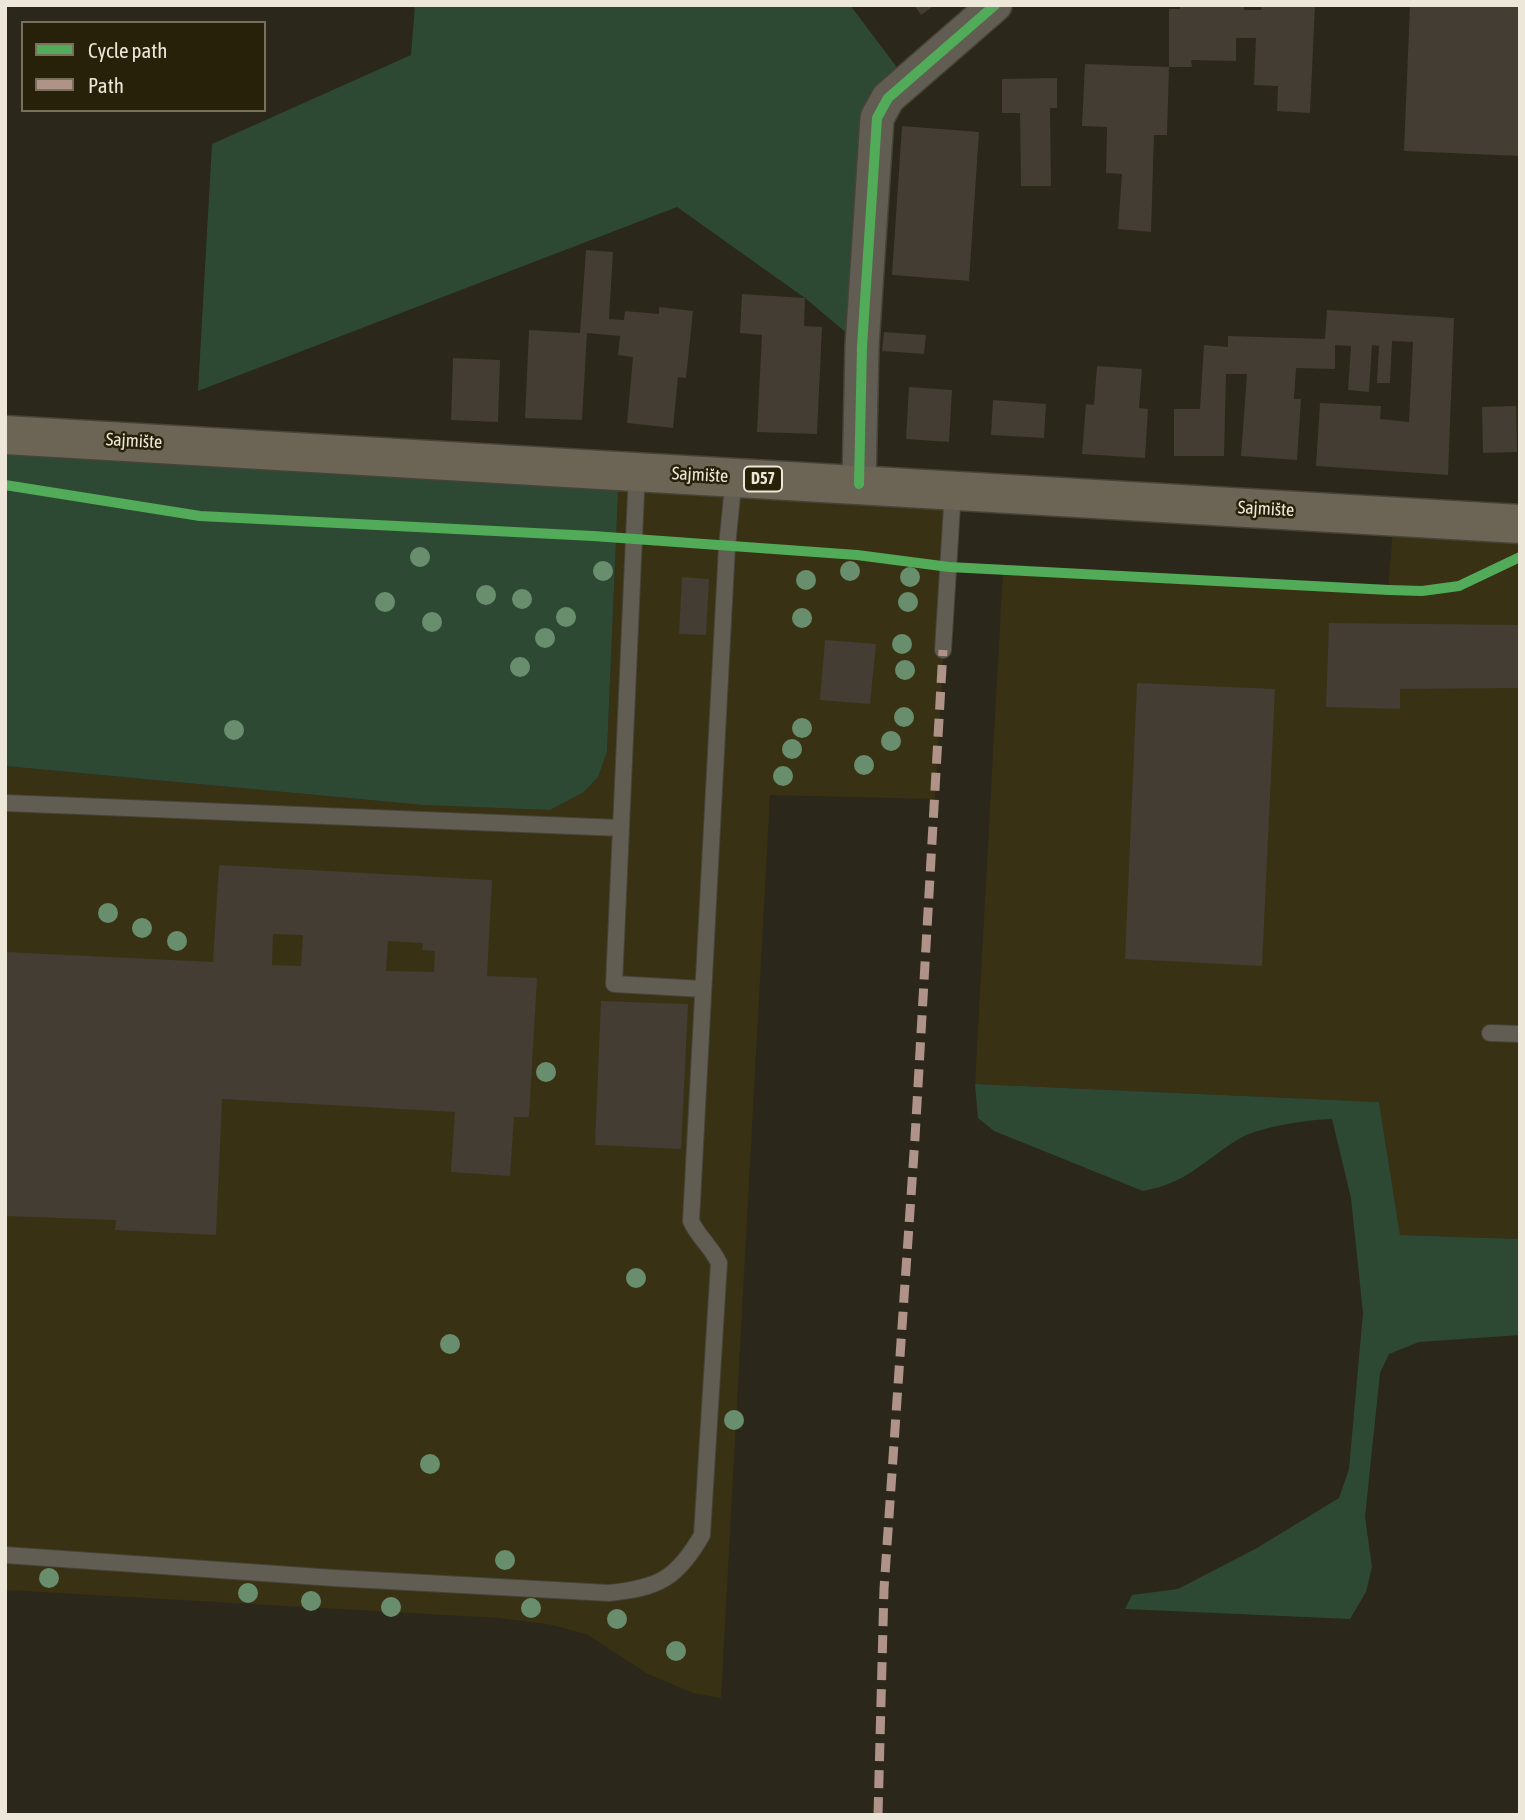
<!DOCTYPE html>
<html>
<head>
<meta charset="utf-8">
<style>
	body { margin:0 }
	#map { position:relative; width:1525px; height:1820px; overflow:hidden; background:#2b271a; font-family:"Asap Condensed",sans-serif }
	canvas { display:block }
	.frame { position:absolute; inset:0; border:7px solid #ece7d9; pointer-events:none }
	.legend { position:absolute; left:21px; top:21px; width:245px; height:91px; box-sizing:border-box; background:#282109; border:2px solid #76705c; margin:0; padding:9px 12px; list-style:none; font-size:21px; color:#ece7d9 }
	.legend li { display:flex; align-items:center; gap:14px; height:35px }
	.legend b { width:35px; border:2px solid #76705c }
</style>
</head>
<body>
<div id="map">
<canvas width="1525" height="1820"></canvas>
<div class="frame"></div>
<ul class="legend">
<li><b style="height:9px;background:#51ab58"></b>Cycle path</li>
<li><b style="height:9px;background:#af9288"></b>Path</li>
</ul>
</div>
<script>
const ctx = document.querySelector('canvas').getContext('2d');
ctx.lineJoin = 'round';
function fill(path, color) { ctx.fillStyle = color; ctx.fill(path, 'evenodd'); }
function trace(path, color, width, dash) { ctx.strokeStyle = color; ctx.lineWidth = width; ctx.lineCap = dash ? 'butt' : 'round'; ctx.setLineDash(dash || []); ctx.stroke(path); }
function label(font, color, halo, rows, align = 'center') {
  ctx.font = font + ' "Asap Condensed",sans-serif'; ctx.lineWidth = 5; ctx.setLineDash([]); ctx.textBaseline = 'middle'; ctx.strokeStyle = halo; ctx.fillStyle = color; for (const [text, x, y, turn = 0] of rows) {
    ctx.save(); ctx.translate(x, y); ctx.rotate((+turn || 0) * Math.PI / 180); ctx.textAlign = isNaN(turn) ? turn : align; if (halo) ctx.strokeText(text, 0, 0); ctx.fillText(text, 0, 0); ctx.restore();
  }
}
const built = new Path2D(`
	M619 470 953 490 935 799 770 795 721 1698 693 1693 648 1674 588 1635 553 1625 498 1618 5 1590V766L423 805 550 810 584 792 598 777 607 752Z
	M1394 516 1520 524V1239L1400 1235 1379 1102 975 1084 1003 570 1388 590Z`);
const green = new Path2D(`
	M415 5H850L908 82 888 98 862 346 805 298 677 207 198 391 212 144 411 55Z
	M5 435 619 470 607 752 598 777 584 792 550 810 423 805 5 766Z
	M975 1084 1379 1102 1400 1235 1520 1239V1335L1419 1342 1389 1354 1380 1373 1365 1517 1372 1567 1366 1592 1350 1619 1125 1609 1132 1595 1178 1589 1257 1548 1339 1498 1349 1469 1363 1313 1351 1198 1332 1119C1306 1120 1260 1126 1237 1140 1202 1162 1187 1183 1143 1191L994 1131 978 1118Z`);
const building = new Path2D(`
	M914 5H935L921 15Z
	M1180 5H1244V10H1261L1262 5H1315L1310 113 1277 111 1278 86 1254 85 1256 38H1236V61L1191 60 1192 67H1169V9H1180Z
	M1410 5H1520V156L1404 151Z
	M1085 64 1169 67 1167 135H1154L1151 232 1118 229 1122 174 1106 173 1107 127 1082 126Z
	M1057 78V108H1050L1051 186H1021L1020 113H1002V79Z
	M902 126 979 132 969 281 892 275Z
	M586 250 613 252 609 319 624 320 625 311 659 314V307L693 311 686 378 678 377 673 428 627 423 633 357 618 355 620 336 587 333 582 420 525 418 529 330 580 333Z
	M742 294 805 298 804 326 822 327 817 434 757 432 762 335 740 333Z
	M1327 310 1454 318 1448 475 1316 466 1320 403 1381 406 1380 419 1409 422 1413 342 1392 341 1390 383H1377L1379 346 1372 345 1369 392 1348 390 1351 346 1335 345V369L1296 368 1294 399H1301L1297 460 1241 456 1247 374H1226L1224 456H1174V409H1200L1204 345 1228 347V336L1325 339Z
	M884 332 926 335 924 354 882 351Z
	M453 358 500 360 498 422 451 420Z
	M1097 366 1142 369 1139 408 1148 409 1145 458 1082 454 1086 404 1094 405Z
	M909 387 952 390 949 442 906 439Z
	M993 400 1046 404 1044 438 991 435Z
	M1516 406 1517 452 1483 453 1482 407Z
	M682 577 709 579 706 635 679 634Z
	M1329 623 1520 625V688L1400 689V709L1326 707Z
	M825 640 876 644 870 704 820 700Z
	M1137 683 1275 689 1262 966 1125 959Z
	M219 865 492 880 487 976 537 978 529 1117H514L510 1176 451 1172 455 1112 222 1099 216 1235 115 1230 116 1220 5 1216V952L213 962ZM273 934 303 935 301 966 272 965ZM388 941 423 943 422 950 435 951 434 972 386 971Z
	M601 1001 688 1004 681 1149 595 1145Z`);
const service = new Path2D(`
	M637 471 614 984 703 989
	M943 650 953 490
	M5 803 621 828
	M1490 1033 1520 1034
	M5 1555 334 1578 609 1593C658 1588 677 1579 702 1535L719 1263C711 1246 698 1237 691 1221L727 546 734 477`);
const minor = new Path2D(`
	M859 484 862 346 877 118 888 98 995 5`);
const primary = new Path2D(`
	M5 435 1520 524`);
const quiet = new Path2D(`
	M878 1815 884 1589 915 1138 943 650`);
const cycleway = new Path2D(`
	M859 484 862 346 877 118 888 98 995 5
	M5 485 200 516 593 536 857 555 949 567 1389 590 1422 591 1459 586 1520 557`);
const trees = [
	[420,557],
	[603,571],
	[850,571],
	[910,577],
	[806,580],
	[486,595],
	[522,599],
	[385,602],
	[908,602],
	[566,617],
	[802,618],
	[432,622],
	[545,638],
	[902,644],
	[520,667],
	[905,670],
	[904,717],
	[802,728],
	[234,730],
	[891,741],
	[792,749],
	[864,765],
	[783,776],
	[108,913],
	[142,928],
	[177,941],
	[546,1072],
	[636,1278],
	[450,1344],
	[734,1420],
	[430,1464],
	[505,1560],
	[49,1578],
	[248,1593],
	[311,1601],
	[391,1607],
	[531,1608],
	[617,1619],
	[676,1651]
];
const shields = [
	[763,479,38]
];
const shieldNames = [
	["D57",763,479]
];
const streetNames = [
	["Sajmište",134,441,3],
	["Sajmište",700,475,3],
	["Sajmište",1266,509,3]
];
fill(built, '#393113');
fill(green, '#2d4934');
fill(building, '#433d34');
trace(service, '#464338', 18);
trace(minor, '#464338', 36);
trace(primary, '#464338', 41);
trace(service, '#615d53', 16);
trace(minor, '#615d53', 33);
trace(primary, '#6c6454', 38);
trace(quiet, '#af9288', 9, [18, 9]);
trace(cycleway, '#51ab58', 10);
ctx.fillStyle = '#698e6e';
for (const [x, y] of trees) { ctx.beginPath(); ctx.arc(x, y, 10, 0, 2 * Math.PI); ctx.fill(); }
for (const [x, y, w] of shields) { const box = new Path2D(); box.roundRect(x - w / 2, y - 12.5, w, 25, 5); ctx.fillStyle = '#282109'; ctx.fill(box); trace(box, '#ece7d9', 2); }
label('bold 16px', '#ece7d9', null, shieldNames);
label('18px', '#ece7d9', '#282109', streetNames);
</script>
</body>
</html>
